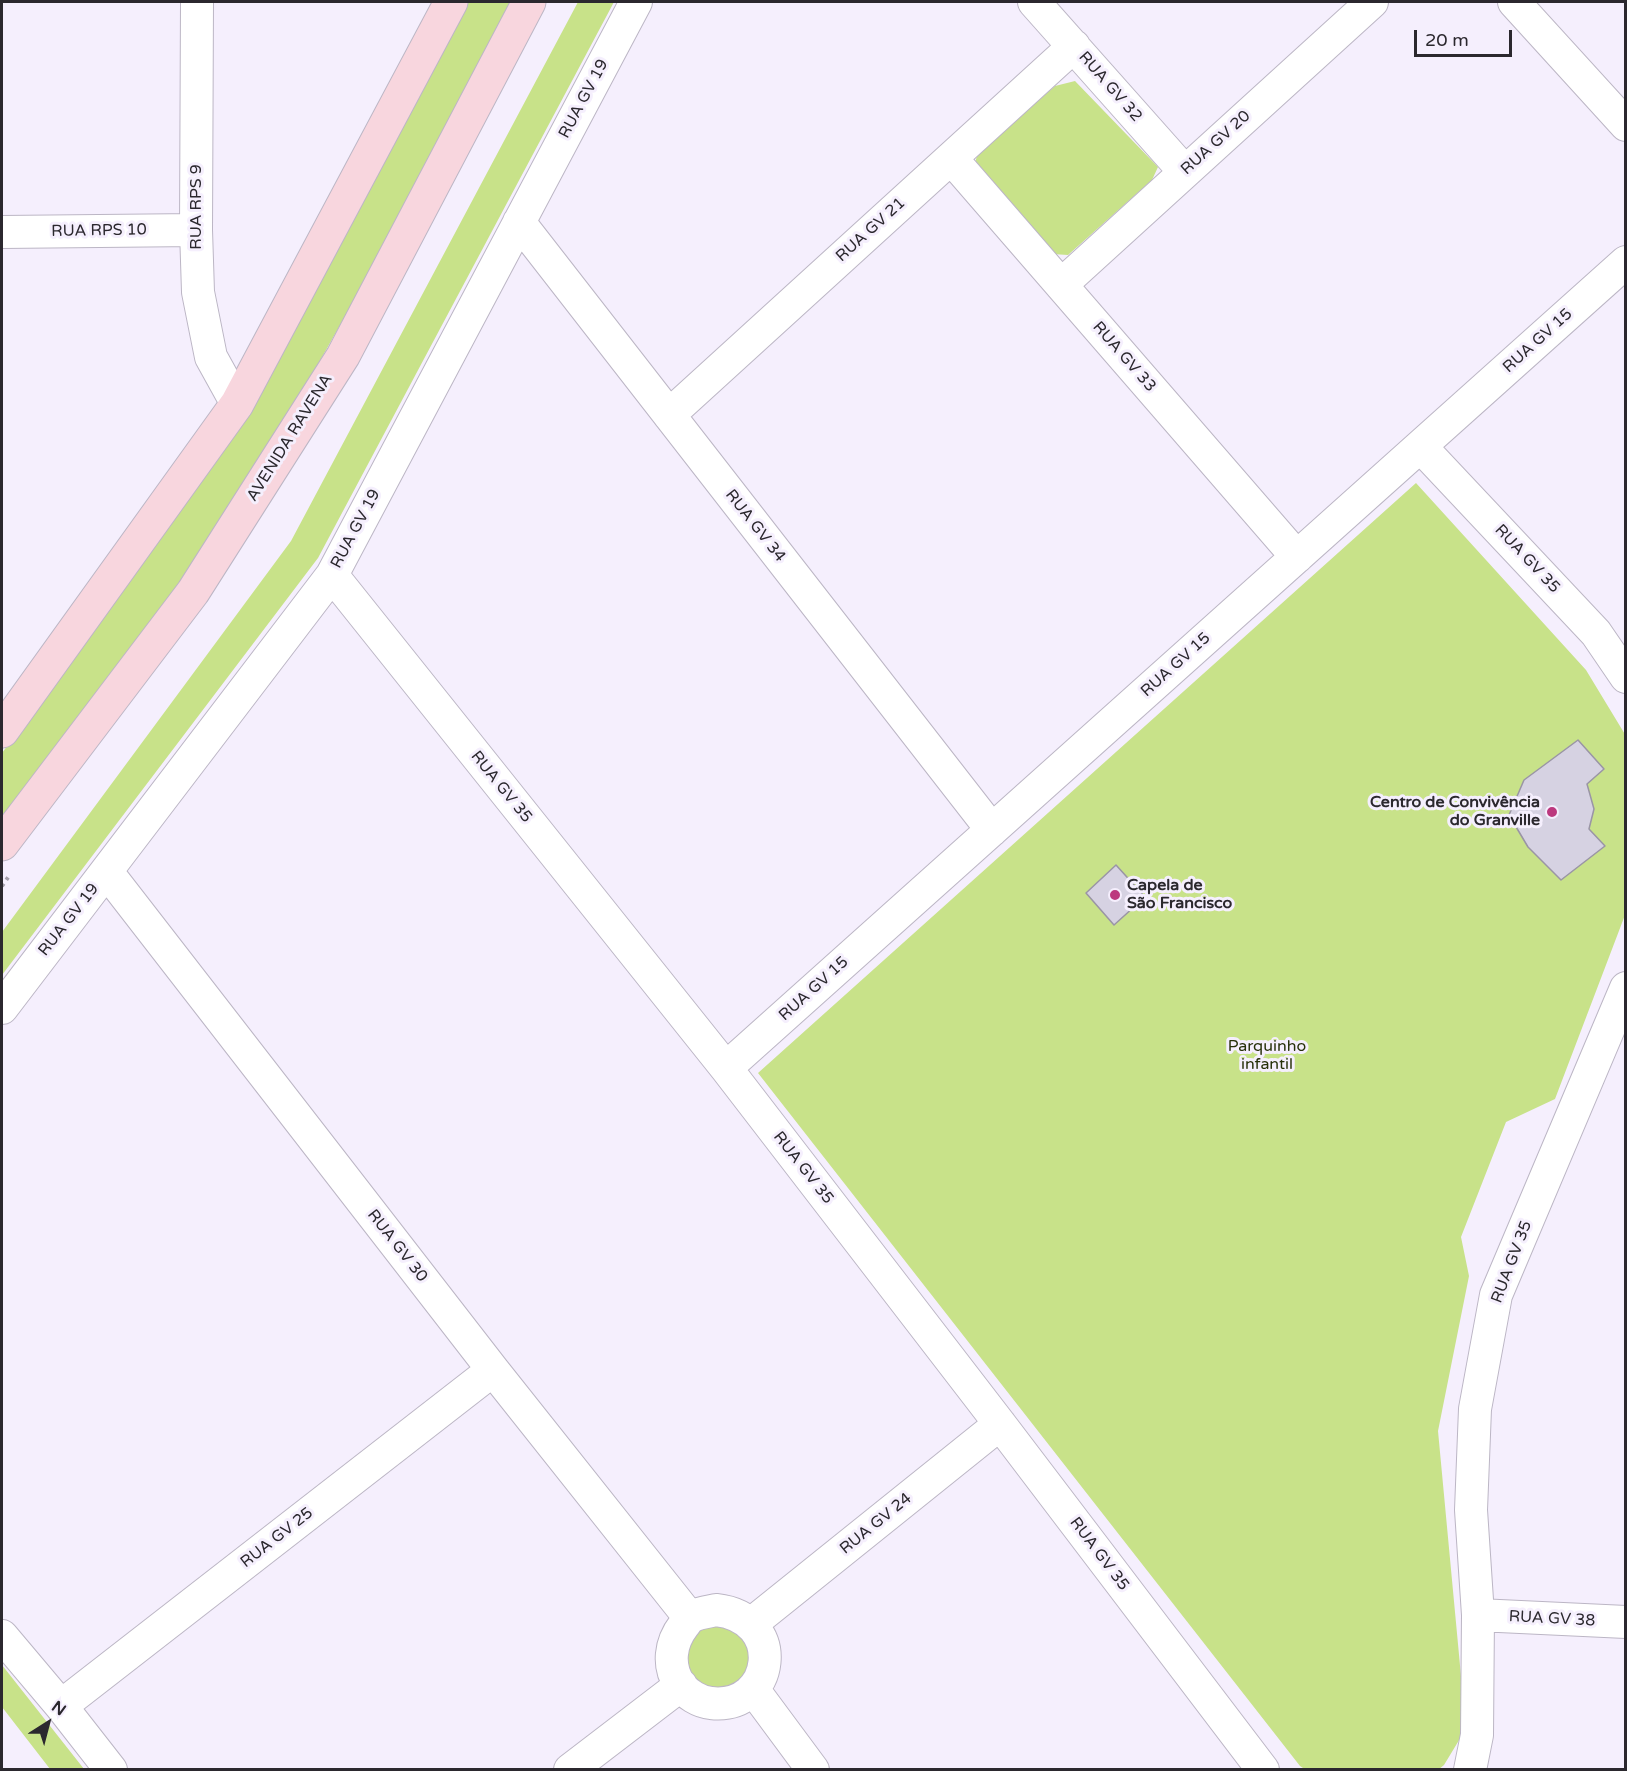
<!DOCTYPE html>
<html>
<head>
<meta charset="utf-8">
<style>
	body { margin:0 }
	#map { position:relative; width:1627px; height:1771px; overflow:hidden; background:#f5effd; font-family:"Varela Round",sans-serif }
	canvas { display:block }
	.frame { position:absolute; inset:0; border:3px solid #2b282e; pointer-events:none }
	.north { position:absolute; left:18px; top:1693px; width:60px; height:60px; -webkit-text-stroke:4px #f5effd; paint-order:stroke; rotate:36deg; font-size:16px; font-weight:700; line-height:24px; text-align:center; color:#2b282e }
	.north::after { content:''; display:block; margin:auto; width:21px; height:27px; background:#2b282e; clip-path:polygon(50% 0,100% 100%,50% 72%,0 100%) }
	.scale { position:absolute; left:1414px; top:30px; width:98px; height:27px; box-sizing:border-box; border:3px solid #2b282e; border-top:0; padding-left:8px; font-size:18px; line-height:21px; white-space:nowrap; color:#2b282e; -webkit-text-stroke:4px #f5effd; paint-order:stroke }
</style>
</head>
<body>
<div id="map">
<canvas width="1627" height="1771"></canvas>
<div class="frame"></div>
<div class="north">N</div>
<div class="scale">20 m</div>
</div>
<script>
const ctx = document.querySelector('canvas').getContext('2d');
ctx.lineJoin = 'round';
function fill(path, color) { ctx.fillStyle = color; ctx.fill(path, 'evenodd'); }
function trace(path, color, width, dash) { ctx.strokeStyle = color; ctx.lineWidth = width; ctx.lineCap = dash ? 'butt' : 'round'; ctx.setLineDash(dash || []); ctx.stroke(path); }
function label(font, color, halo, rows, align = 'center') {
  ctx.font = font + ' "Varela Round",sans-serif'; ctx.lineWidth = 6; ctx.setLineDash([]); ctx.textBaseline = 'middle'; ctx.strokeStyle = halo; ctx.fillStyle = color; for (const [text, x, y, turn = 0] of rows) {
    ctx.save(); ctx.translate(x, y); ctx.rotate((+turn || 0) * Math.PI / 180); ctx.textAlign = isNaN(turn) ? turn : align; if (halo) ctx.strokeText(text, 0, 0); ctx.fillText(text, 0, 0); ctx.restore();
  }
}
const green = new Path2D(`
	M464 2H512L357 295 290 414 184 578 2 821V753L191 496Z
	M578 2H614L318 558 2 975V932L291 541Z
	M1075 81 1158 167 1152 180 1068 255 1052 254 974 167 978 152 1055 86Z
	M1416 483 1586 670 1626 736 1625 915 1555 1099 1506 1122 1461 1237 1469 1276 1438 1431 1461 1676 1464 1732 1444 1765 1438 1770H1306L1300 1766 758 1073Z
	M725 1626 742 1635 751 1653 748 1672 735 1687 706 1689C702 1685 694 1681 691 1677 680 1661 687 1633 706 1627 711 1625 719 1626 725 1626Z
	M2 1665 84 1769H50L2 1707Z`);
const building = new Path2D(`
	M1578 740 1604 769 1587 784 1594 809 1589 829 1605 846 1561 880 1528 847 1509 815 1524 780Z
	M1116 865 1145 897 1114 925 1086 893Z`);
const path = new Path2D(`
	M2 886 9 876`);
const street = new Path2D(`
	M197 2 196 230 198 292 211 357 237 404
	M1034 2 1185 172
	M1514 2 1626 125
	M951 158 1297 557
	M519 222 992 830
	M2 232 196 230
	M1061 285 1372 2
	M669 415 1074 46
	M1421 447 1596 633 1626 677
	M332 575 726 1068 1000 1424 1263 1770
	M107 872 493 1370 690 1618
	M2 1008 332 575 636 2
	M726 1068 1626 262
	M716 1610C788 1618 775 1710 711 1703 699 1702 687 1694 680 1685 667 1666 670 1643 684 1625 686 1623 687 1620 690 1618 696 1613 708 1612 716 1610Z
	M1478 1615 1626 1622
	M751 1624 1000 1424
	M2 1636 61 1706 111 1770
	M753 1689 813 1770
	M61 1706 493 1370
	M570 1770 681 1685
	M1470 1770 1477 1735 1478 1615 1471 1510 1475 1409 1496 1295 1626 988`);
const secondary = new Path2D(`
	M2 731 237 404 451 2
	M2 844 193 592 343 356 529 2`);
const markers = [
	[1552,812,6,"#bc387e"],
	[1115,895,6,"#bc387e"]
];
const streetNames = [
	["RUA GV 32",1110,87,49],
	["RUA GV 19",584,99,-62],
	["RUA GV 20",1216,143,-42],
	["RUA RPS 9",197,207,-90],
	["RUA GV 21",871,230,-42],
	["RUA RPS 10",99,231,-1],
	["RUA GV 15",1538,341,-42],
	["RUA GV 33",1124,357,49],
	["AVENIDA RAVENA",290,438,-58],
	["RUA GV 34",755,526,52],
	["RUA GV 19",356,529,-62],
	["RUA GV 35",1527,559,47],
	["RUA GV 15",1176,665,-42],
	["RUA GV 35",501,787,51],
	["RUA GV 19",69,920,-52],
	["RUA GV 15",814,989,-42],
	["RUA GV 35",803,1168,52],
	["RUA GV 30",397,1246,52],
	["RUA GV 35",1512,1262,-69],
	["RUA GV 24",876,1524,-39],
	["RUA GV 25",277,1538,-38],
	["RUA GV 35",1099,1554,53],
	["RUA GV 38",1552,1619,3]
];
const poiNames = [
	["Centro de Convivência",1540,803],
	["do Granville",1540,821],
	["Capela de",1127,886,"left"],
	["São Francisco",1127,904,"left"]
];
const parkNames = [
	["Parquinho",1267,1047],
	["infantil",1267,1065]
];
fill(green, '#c8e289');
fill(building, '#d6d2e2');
trace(building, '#9a95a5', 1.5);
trace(street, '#bcb6c5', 34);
trace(secondary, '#bcb6c5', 35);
trace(path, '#a5a0ab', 4, [3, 4.5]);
trace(street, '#fff', 32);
trace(secondary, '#f8d6de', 33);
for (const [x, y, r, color] of markers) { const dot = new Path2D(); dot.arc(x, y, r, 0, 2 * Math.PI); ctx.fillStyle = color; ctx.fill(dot); trace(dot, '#f5effd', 2); }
label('16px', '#2b282e', '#f5effd', streetNames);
label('bold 16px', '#2b282e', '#f5effd', poiNames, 'right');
label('16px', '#263009', '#f5effd', parkNames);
</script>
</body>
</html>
